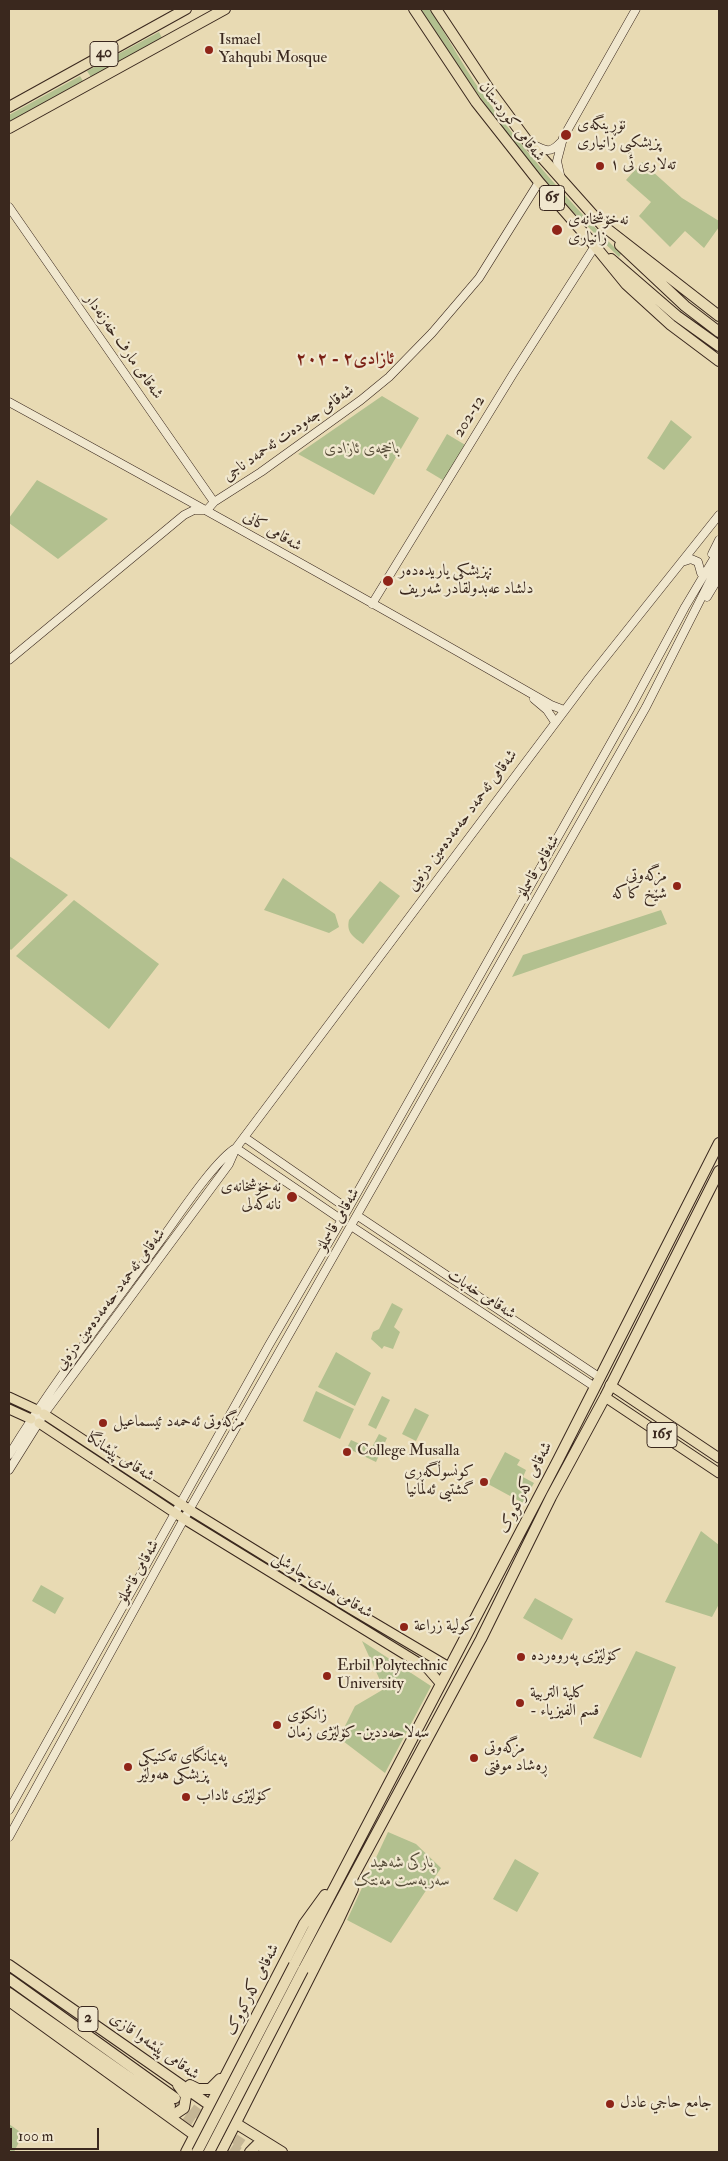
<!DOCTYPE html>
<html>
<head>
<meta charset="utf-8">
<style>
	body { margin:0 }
	#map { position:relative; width:728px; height:2161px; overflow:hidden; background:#e8dab3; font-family:"IM FELL Double Pica",serif }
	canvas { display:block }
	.frame { position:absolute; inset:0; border:10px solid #3a281e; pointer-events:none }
	.scale { position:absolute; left:10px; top:2128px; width:89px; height:22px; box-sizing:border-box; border:2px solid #3a281e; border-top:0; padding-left:6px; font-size:15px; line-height:18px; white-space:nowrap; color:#3a281e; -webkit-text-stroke:4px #f0e7ce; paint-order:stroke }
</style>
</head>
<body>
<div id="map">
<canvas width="728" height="2161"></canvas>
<div class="frame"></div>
<div class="scale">100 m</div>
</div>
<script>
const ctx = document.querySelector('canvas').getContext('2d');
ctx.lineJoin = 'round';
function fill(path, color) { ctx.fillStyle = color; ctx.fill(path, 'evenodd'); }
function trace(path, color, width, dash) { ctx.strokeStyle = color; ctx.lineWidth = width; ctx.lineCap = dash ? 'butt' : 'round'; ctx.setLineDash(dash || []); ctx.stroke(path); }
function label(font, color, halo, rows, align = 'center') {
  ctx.font = font + ' "IM FELL Double Pica",Amiri,serif'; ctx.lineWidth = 4.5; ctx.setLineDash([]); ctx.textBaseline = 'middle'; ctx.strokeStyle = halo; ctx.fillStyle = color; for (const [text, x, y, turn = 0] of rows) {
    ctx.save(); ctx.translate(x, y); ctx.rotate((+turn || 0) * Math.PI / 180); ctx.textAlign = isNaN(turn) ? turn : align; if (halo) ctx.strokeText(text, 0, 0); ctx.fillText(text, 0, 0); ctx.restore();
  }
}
const green = new Path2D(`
	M420 9H430C447 36 462 64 480 90 522 149 570 203 621 254L619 257C588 227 557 197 530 163 490 114 455 61 420 9Z
	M159 32 162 38 91 77 87 71Z
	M80 76 83 81 9 122V115Z
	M642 162 682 198 719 221V227L704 248 685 231 670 247 639 216 651 202 626 180Z
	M382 396 419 418 374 495 298 454Z
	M671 420 692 437 664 470 647 458Z
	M447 434 467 446 446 482 426 470Z
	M37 480 108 519 58 559 9 523V518Z
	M9 856 68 895 11 950 9 948Z
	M283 878 335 914 339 927 329 933 264 910Z
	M380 881 400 896 363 944C354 937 346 933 349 920Z
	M74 900 159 964 109 1029 16 956Z
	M661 910 667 924 512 977 523 955Z
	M392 1303 403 1309 394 1327 400 1332 393 1349 384 1346 382 1349 371 1339 373 1332 379 1329Z
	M336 1352 371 1373 355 1406 318 1387Z
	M316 1391 354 1409 340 1439 303 1421Z
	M382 1396 390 1400 376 1429 368 1425Z
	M415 1408 429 1415 416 1441 402 1434Z
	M379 1434 387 1438 376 1462 347 1448 351 1440 371 1449Z
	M505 1452 520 1460 517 1465 526 1470 523 1477 534 1483 523 1503 488 1484Z
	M701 1531 719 1545V1604L712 1617 665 1602Z
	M41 1585 64 1598 55 1614 32 1601Z
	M535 1598 573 1619 562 1640 523 1618Z
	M362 1641 431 1686 385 1773 339 1738 355 1706 384 1689Z
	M636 1651 676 1667 641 1758 593 1738Z
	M388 1832 416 1844 441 1868 391 1943 347 1920Z
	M515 1859 539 1873 517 1912 493 1899Z
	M9 2124 23 2134 14 2152H9Z`);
const highwayTunnel = new Path2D(`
	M179 2100 210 2122
	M173 2107 207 2130
	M222 2130 254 2152
	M219 2139 239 2152`);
const secondary = new Path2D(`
	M532 144C546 151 550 154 561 142
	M561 179 557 161 563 138 636 9
	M9 207 214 502
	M9 402C190 501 372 602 551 705L564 710
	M712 554 719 540
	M685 561 691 559 698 562 701 573
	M707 597 719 577
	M372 604 513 374 595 246
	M9 660 184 515 194 510H207L214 502 261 472 361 400 389 377 432 333 479 278 539 182
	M534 699 547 710 555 722
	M244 1137 348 1209
	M236 1148 342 1220
	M358 1216 599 1377
	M351 1226 595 1387
	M9 1455C55 1380 109 1311 161 1240 177 1218 215 1160 236 1148L589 678 719 515
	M9 1470 44 1414 229 1164 236 1148
	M9 1810 269 1345 348 1209 630 709 685 607 719 550
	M9 1837 184 1519 646 707 719 563`);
const primary = new Path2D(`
	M610 1385 719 1458
	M9 1397 37 1410
	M605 1397 719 1473
	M9 1409 31 1419
	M44 1414 190 1510 351 1609 449 1667
	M39 1423 184 1519 427 1668 440 1683`);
const highway = new Path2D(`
	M414 9 476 102 539 182 595 246 626 284 671 325 719 361
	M436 9 491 92 528 142 602 225 719 316
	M9 107 186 9
	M9 128 225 9
	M620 245 685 306 719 332
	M611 259 677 316 719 346
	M9 1965 214 2108
	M294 1965 558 1460 719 1143
	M303 1970 481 1639 551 1497 605 1397 719 1171
	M9 1979 175 2098
	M9 1993 170 2106
	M9 2001 218 2152
	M190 2085 198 2089H210L220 2079
	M164 2111 175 2114 184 2108 186 2096 178 2085
	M232 2121 282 2152
	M186 2152 304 1924 325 1895
	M221 2152 339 1919 353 1889
	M250 2152 257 2145 267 2148`);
const highwayBridge = new Path2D(`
	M197 2152 294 1965
	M209 2152 303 1970`);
const markers = [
	[209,50,5,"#8f2418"],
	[566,135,6,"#8f2418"],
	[600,166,5,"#8f2418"],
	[557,230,6,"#8f2418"],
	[388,581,6,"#8f2418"],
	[677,886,5,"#8f2418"],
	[292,1197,6,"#8f2418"],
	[103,1423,5,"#8f2418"],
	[347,1452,5,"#8f2418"],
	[484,1482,5,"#8f2418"],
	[404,1627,5,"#8f2418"],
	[521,1657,5,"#8f2418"],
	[327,1676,5,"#8f2418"],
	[520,1703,5,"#8f2418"],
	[277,1725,5,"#8f2418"],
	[474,1758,5,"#8f2418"],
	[128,1767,5,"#8f2418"],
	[186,1797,5,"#8f2418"],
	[610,2104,5,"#8f2418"]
];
const shields = [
	[104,54,28],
	[552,198,25],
	[662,1435,30],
	[88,2019,20]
];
const shieldNames = [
	["40",104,54],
	["65",552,198],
	["165",662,1435],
	["2",88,2019]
];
const poiNames = [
	["Ismael",219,41],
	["Yahqubi Mosque",219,59],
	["نۆڕینگەی",577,126],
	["پزیشکیی زانیاری",577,144],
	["تەلاری ئی ١",610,166],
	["نەخۆشخانەی",568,221],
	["زانیاری",568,239],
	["پزیشکی یاریدەدەر:",399,572],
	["دلشاد عەبدولقادر شەریف",399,590],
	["مزگه‌وتی",667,877,"right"],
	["شێخ كاكه",667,895,"right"],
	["نەخۆشخانەی",281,1188,"right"],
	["نانەکەلی",281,1206,"right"],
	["مزگەوتی ئەحمەد ئیسماعیل",113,1423],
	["College Musalla",357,1452],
	["کونسوڵگەری",474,1473,"right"],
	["گشتیی ئەڵمانیا",474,1491,"right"],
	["كولية زراعة",414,1627],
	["کۆلێژی پەروەردە",531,1657],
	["Erbil Polytechnic",337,1667],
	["University",337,1685],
	["كلية التربية",530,1694],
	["- قسم الفيزياء",530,1712],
	["زانکۆی",287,1716],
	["سەلاحەددین-کۆلێژی زمان",287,1734],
	["مزگەوتی",484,1749],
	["ڕەشاد موفتی",484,1767],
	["پەیمانگای تەکنیکی",138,1758],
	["پزیشکی هەولێر",138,1776],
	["کۆلێژی ئاداب",196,1797],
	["جامع حاجي عادل",620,2104]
];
const streetNames = [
	["شەقامی کوردستان",511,122,52],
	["شەقامی مارف خەزنەدار",123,347,55],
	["202-12",470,417,-58],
	["شەقامی جەودەت ئەحمەد ناجی",289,434,-35],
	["شەقامی کانی",272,532,30],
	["شەقامی ئەحمەد حەمەدەمین دزەیی",463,821,-53],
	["شەقامی قاسملۆ",539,867,-60],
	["شەقامی قاسملۆ",339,1220,-60],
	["شەقامی خەبات",481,1295,33],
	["شەقامی ئەحمەد حەمەدەمین دزەیی",111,1300,-53],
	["شەقامی پێشانگا",120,1458,33],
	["شەقامی کەرکووک",526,1488,-63],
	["شەقامی قاسملۆ",139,1572,-61],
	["شەقامی هادی چاوشلی",322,1586,31],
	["شەقامی کەرکووک",253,1990,-63],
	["شەقامی پێشەوا قازی",154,2047,35]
];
const parkNames = [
	["باخچەی ئازادی",362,450],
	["پارکی شەهید",402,1864],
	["سەربەست مەنتک",402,1882]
];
const neighbourhoodNames = [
	["ئازادی٢ - ٢٠٢",345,360]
];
fill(green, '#b2c08f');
trace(highwayTunnel, '#c5b695', 10, [10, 5]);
trace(secondary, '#3a281e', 9);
trace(primary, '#3a281e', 11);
trace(highway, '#3a281e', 12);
trace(secondary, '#f0e7ce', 8);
trace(primary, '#e8dab3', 9);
trace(highway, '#e8dab3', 10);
trace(highwayBridge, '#3a281e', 12, []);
trace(highwayBridge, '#e8dab3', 10);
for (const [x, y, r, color] of markers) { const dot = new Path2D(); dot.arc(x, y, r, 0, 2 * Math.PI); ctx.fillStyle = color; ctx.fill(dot); trace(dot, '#f0e7ce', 2); }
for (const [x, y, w] of shields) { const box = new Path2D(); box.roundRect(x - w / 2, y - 12.5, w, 25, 4); ctx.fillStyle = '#f0e7ce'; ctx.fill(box); trace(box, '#3a281e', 1); }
label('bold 15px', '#3a281e', null, shieldNames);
label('16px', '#3a281e', '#f0e7ce', poiNames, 'left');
label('16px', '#3a281e', '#f0e7ce', streetNames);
label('italic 16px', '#584e3a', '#f0e7ce', parkNames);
label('bold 18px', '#7a1f14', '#f0e7ce', neighbourhoodNames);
</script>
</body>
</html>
